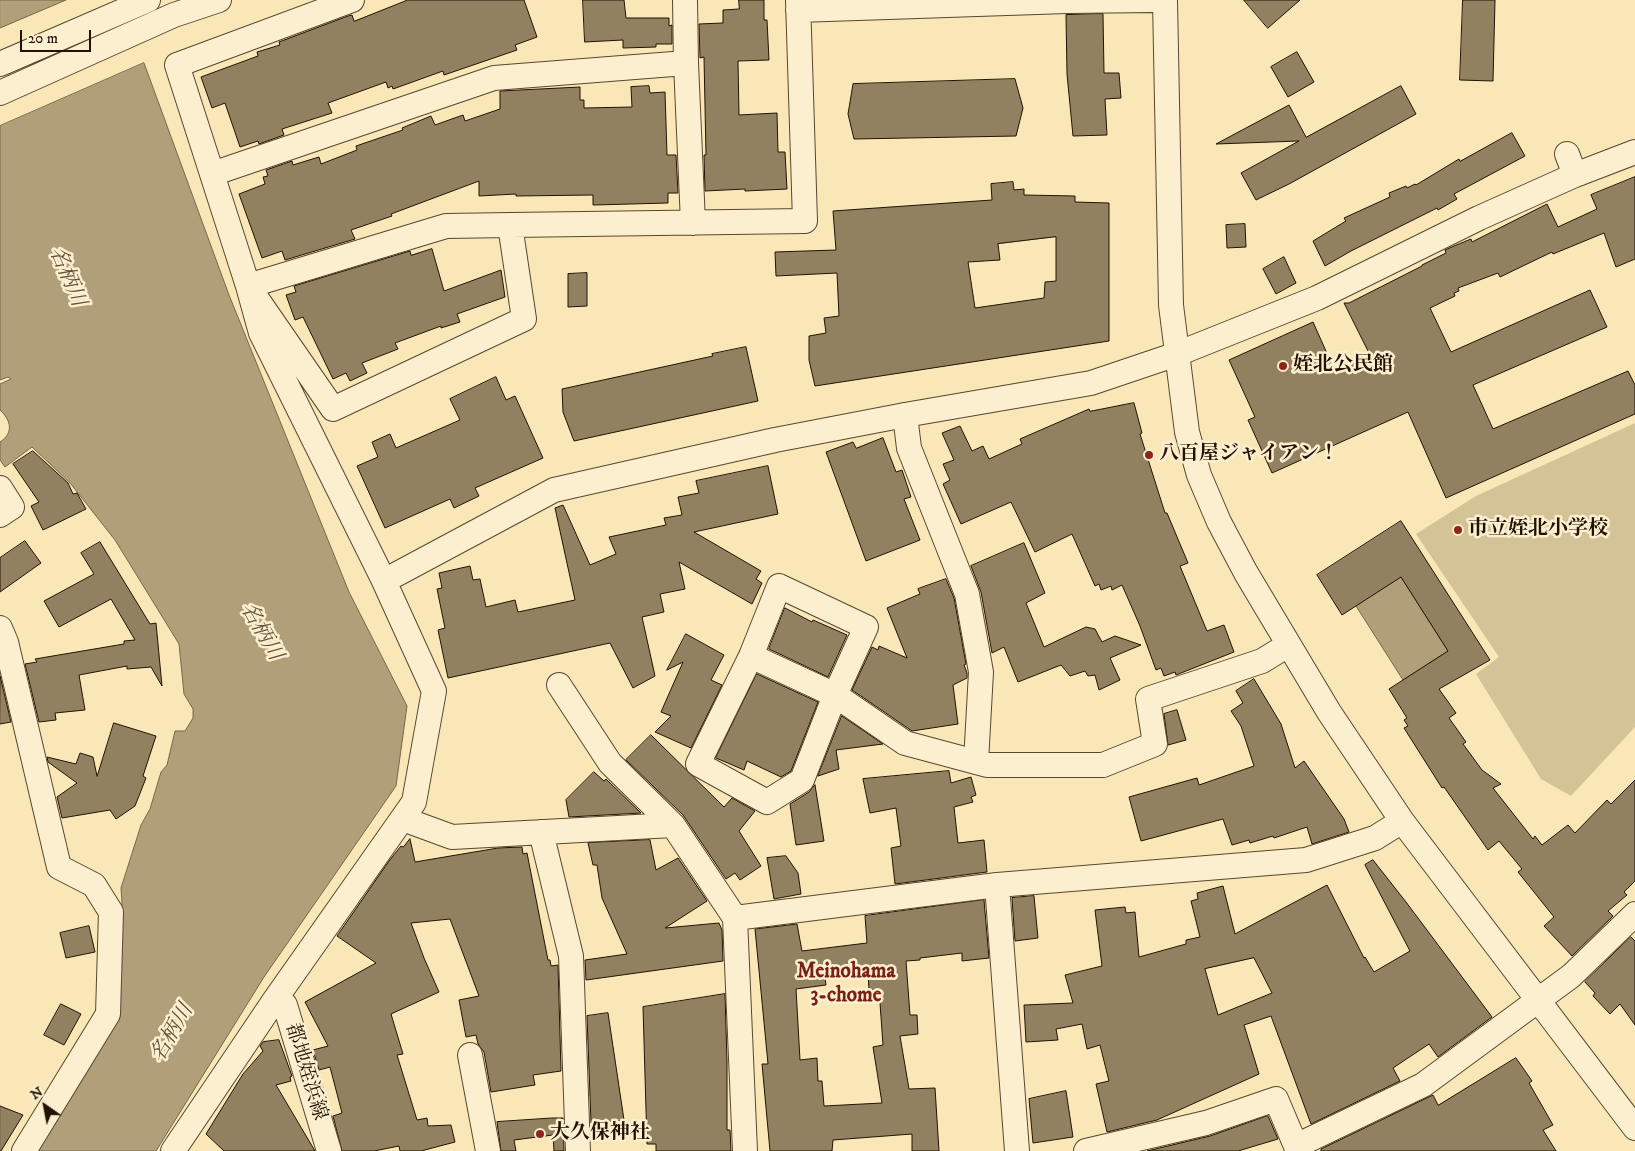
<!DOCTYPE html>
<html>
<head>
<meta charset="utf-8">
<style>
	body { margin:0 }
	#map { position:relative; width:1635px; height:1151px; overflow:hidden; background:#f9e7b7; font-family:"IM FELL DW Pica",serif }
	canvas { display:block }
	.north { position:absolute; left:20px; top:1081px; width:50px; height:50px; -webkit-text-stroke:4px #fbefd0; paint-order:stroke; rotate:327deg; font-size:14px; font-weight:700; line-height:20px; text-align:center; color:#231202 }
	.north::after { content:''; display:block; margin:auto; width:18px; height:22px; background:#231202; clip-path:polygon(50% 0,100% 100%,50% 72%,0 100%) }
	.scale { position:absolute; left:20px; top:30px; width:71px; height:22px; box-sizing:border-box; border:2px solid #231202; border-top:0; padding-left:6px; font-size:15px; line-height:18px; white-space:nowrap; color:#231202; -webkit-text-stroke:4px #fbefd0; paint-order:stroke }
</style>
</head>
<body>
<div id="map">
<canvas width="1635" height="1151"></canvas>
<div class="north">N</div>
<div class="scale">20 m</div>
</div>
<script>
const ctx = document.querySelector('canvas').getContext('2d');
ctx.lineJoin = 'round';
function fill(path, color) { ctx.fillStyle = color; ctx.fill(path, 'evenodd'); }
function trace(path, color, width, dash) { ctx.strokeStyle = color; ctx.lineWidth = width; ctx.lineCap = dash ? 'butt' : 'round'; ctx.setLineDash(dash || []); ctx.stroke(path); }
function label(font, color, halo, rows, align = 'center') {
  ctx.font = font + ' "IM FELL DW Pica","Noto Serif JP",serif'; ctx.lineWidth = 5; ctx.setLineDash([]); ctx.textBaseline = 'middle'; ctx.strokeStyle = halo; ctx.fillStyle = color; for (const [text, x, y, turn = 0] of rows) {
    ctx.save(); ctx.translate(x, y); ctx.rotate((+turn || 0) * Math.PI / 180); ctx.textAlign = isNaN(turn) ? turn : align; if (halo) ctx.strokeText(text, 0, 0); ctx.fillText(text, 0, 0); ctx.restore();
  }
}
const green = new Path2D(`
	M1635 423V727L1571 796 1541 779 1476 674 1499 657 1416 534 1476 496Z`);
const water = new Path2D(`
	M0 0H66L0 28Z
	M144 63 229 295 349 592 407 706 396 786 264 977 156 1151H32L114 1015 122 903 121 888 141 825 150 809 161 772 167 765 175 731H185L193 718V709L184 694 179 644 115 540 70 483 32 447 5 467 0 460V442C14 433 11 420 0 410V384L11 379 8 377 0 380V126Z
	M1401 577 1448 651 1403 680 1356 606Z`);
const building = new Path2D(`
	M408 0H524L537 37 515 45 517 50 444 75 443 71 393 89 392 86 388 88 386 82 328 103 332 113 282 129 284 135 259 144 258 141 240 147 225 103 212 108 201 77 258 56 257 52 280 45 279 42 348 16 352 15 354 21Z
	M583 0H624L626 18H669V26L672 25V44H656V47L623 48V40L585 42Z
	M739 0H764V20H767L769 60 738 61 739 115 777 113 778 152H785L787 189 745 191V189L705 191 704 155H706L704 57 700 58 699 24 723 23V10L739 9Z
	M1244 0H1300L1268 28Z
	M1463 0H1495L1493 81 1460 80Z
	M1103 14 1104 73H1119L1121 98 1105 99 1107 135 1073 136 1067 74 1066 15Z
	M1297 52 1314 82 1288 97 1271 67Z
	M1015 79 1023 108 1016 136 854 139 848 114 853 84Z
	M649 86 650 93 665 92 667 155H676L678 193H668V203L593 205V195L516 196V194L479 196V181L391 214 392 216 351 230 355 239 285 260 282 251 262 258 239 194 265 184 263 177 268 176 266 170 292 161 293 165 319 157 321 164 357 150 356 146 403 130 402 128 431 116 435 125 463 115 465 121 500 109V91L580 87V100H584V108L632 107 631 87Z
	M1401 86 1416 114 1289 184 1256 200 1241 173 1299 141 1216 144 1289 105 1306 137Z
	M1512 133 1525 156 1454 194 1457 199 1438 210 1437 208 1351 251 1325 266 1313 241 1346 221 1344 218 1390 197 1389 193 1406 186 1407 188 1415 184 1416 185 1459 159 1460 161Z
	M1635 177V259L1616 267 1604 233 1553 254 1552 252 1500 277 1498 273 1458 288 1459 291 1454 293 1455 296 1430 308 1451 352 1590 290 1607 327 1473 385 1493 429 1628 371 1635 385V414L1446 498 1408 412 1272 473 1248 420 1255 417 1229 360 1313 322 1334 369 1369 353 1344 303H1349L1422 266V265L1446 253 1445 250 1454 246 1471 239 1472 242 1547 204 1558 227 1597 209 1591 195Z
	M1013 182 1014 190 1024 189V195L1075 196V202L1109 203V341L815 386 809 360V336L826 333 824 318 839 316 837 273 776 276 775 252 836 250 833 211 992 200 991 184ZM1056 237V281L1045 282 1044 298 975 308 968 262 1000 260 998 244Z
	M1245 224 1246 247 1227 248 1226 225Z
	M432 249 444 291 501 270 505 297 457 314 460 322 441 328V326L395 343 398 349 362 363 367 373 350 381 346 373 333 379 303 317 295 320 286 295 296 292 294 286 410 251 411 255Z
	M1284 257 1296 283 1276 294 1263 269Z
	M587 273V306L568 307V274Z
	M746 347 758 401 574 441 563 412 562 389 713 356 712 354Z
	M496 377 506 400 515 396 543 458 475 488 479 496 454 508 450 499 385 528 357 466 378 457 372 442 390 434 396 448 460 420 450 399Z
	M1134 403 1142 433 1140 434 1165 513H1167L1188 563 1180 566 1207 631 1224 625 1234 652 1176 675 1175 672 1164 676 1161 668 1156 670 1140 626 1122 585 1112 590 1111 586 1101 590 1099 584 1095 586 1072 534 1035 552 1011 502 961 524 943 484 950 480 943 464 954 460 942 433 960 426 972 451 983 446 989 459 1022 444 1020 439 1089 409 1090 411Z
	M883 438 896 472 902 470 911 497 904 499 920 540 866 561 826 452 853 442 856 448Z
	M33 451 68 483 73 494 77 493 86 509 43 530 31 506 39 502 13 464Z
	M768 466 778 514 694 532 761 571 756 579 762 583 752 604 679 562 685 589 660 594 664 612 642 617 655 676 633 688 610 643 448 678 438 630 445 628 437 589 442 588 439 573 470 566 473 580 480 579 486 607 515 600 518 612 575 600 555 508 563 505 590 565 616 554 609 537 666 525 664 518 682 515 678 497 699 493 696 481Z
	M1401 521 1490 660 1439 689 1456 713 1449 718 1466 742 1463 744 1482 770 1501 784 1493 788 1533 839 1535 836 1542 845 1568 825 1575 833 1607 800 1611 804 1635 780V881L1624 892 1627 895 1608 911 1613 916 1572 956 1544 926 1554 917 1518 872 1522 869 1499 841 1488 850 1444 787 1442 788 1404 728 1408 726 1404 720 1407 718 1389 689 1448 651 1401 577 1342 615 1317 575Z
	M25 541 41 563 0 592V558Z
	M100 542 150 624 156 623 162 686 151 667 127 669V666L79 675 85 710 55 713 56 720 39 722 25 664 37 662 35 659 124 644V641L135 640 111 599 59 627 44 601 94 574 81 553Z
	M1024 543 1045 593 1026 603 1044 647 1086 627 1095 629 1102 642 1115 636 1141 645 1110 658 1120 680 1099 690 1095 675 1088 676 1085 671 1070 676 1061 665 1018 682 1004 647 992 653 981 592 971 566Z
	M946 579 954 598 966 664 964 665 967 673V678L953 685 958 724 912 731 852 690 872 647 878 650 879 646 907 658 887 608 920 594 918 589Z
	M785 608 812 622 813 620 847 635 828 677 769 649Z
	M686 634 724 655 711 680 722 685 691 748 655 732 671 716 661 712 683 662 667 670Z
	M757 674 818 702 791 771 781 777 747 761 744 770 716 758Z
	M0 676 11 722 0 724Z
	M1254 679 1281 724 1295 768 1304 761 1344 819 1349 832 1312 844 1307 827 1274 838 1273 836 1250 843 1249 840 1232 845 1223 819 1141 841 1129 797 1197 778 1199 785 1254 766 1241 726 1231 711 1243 703 1236 691Z
	M1177 710 1186 740 1168 745 1164 714Z
	M842 716 883 744 836 750 839 769 818 776Z
	M114 723 156 736 143 776 146 778 135 806 116 819 110 810 62 818 57 797 77 783 48 762 47 757 76 764 80 753 93 757 97 776Z
	M651 735 724 807 732 798 755 811 739 831 761 866 740 880 735 873 726 879 683 815 626 760Z
	M949 771 951 783 971 777 976 795 971 797 973 802 954 807 958 843 984 840 987 872 895 884 891 848 901 846 896 808 870 813 863 779Z
	M594 772 604 781 606 779 641 813 569 817 566 800Z
	M815 785 824 841 796 845 790 804 809 792Z
	M410 839 415 862 498 848 522 847 523 854 527 853 548 960H550L551 966 558 965 561 1071 533 1075 535 1085 491 1092 484 1052 478 1044 476 1035 466 1037 459 1000 479 996 450 919 411 923 424 958 439 992 391 1014 403 1054 397 1055 417 1120 427 1118 428 1126 451 1125 455 1142 421 1151H400L399 1146 374 1151H342L333 1116 342 1113 330 1067 319 1070 313 1050 328 1046 305 1002 376 963 337 936 389 861 401 846 403 847Z
	M650 840 656 870 678 858 707 901 665 928 719 923 722 930 723 961 586 980 585 960 627 954 602 898 597 865H593L588 843Z
	M786 856 798 873 801 894 774 899 767 858Z
	M1373 860 1406 902 1492 1017 1438 1057 1429 1044 1393 1068 1400 1081 1311 1124 1271 1016 1244 1025 1259 1074 1157 1120 1107 1132 1096 1084 1109 1081 1100 1045 1087 1049 1082 1024 1056 1029 1058 1040 1026 1042 1024 1005 1073 1003 1065 975 1102 966 1095 910 1125 907 1126 913 1135 912 1139 957 1186 944V940L1200 937 1191 901 1198 899 1197 893 1223 886 1235 934 1327 885 1364 958 1365 957 1374 972 1410 951 1365 865ZM1254 958 1272 993 1218 1015 1205 969Z
	M1034 896 1038 938 1015 941 1012 898Z
	M984 900 989 958 962 961V953L920 958V960L906 961 910 1015H917L918 1034 900 1036 909 1089 935 1088 939 1151H912V1134L833 1140 832 1151H770L762 1064H768L755 929 797 924 802 951 867 943 865 916ZM868 973 869 990 879 989 883 1045 873 1047 882 1103 824 1106 822 1081H818L817 1058 800 1060 796 989 826 985 825 978Z
	M89 926 95 952 66 958 60 933Z
	M1631 937 1635 941V1025L1620 1004 1610 1014 1593 996 1595 993 1585 982Z
	M725 994 727 1062V1130H730L731 1151H656V1144H647L643 1007Z
	M61 1004 81 1014 64 1045 44 1035Z
	M608 1013 624 1120 591 1123 587 1016Z
	M279 1040 292 1076 290 1077 291 1081 276 1085 315 1151H224L206 1134 243 1074 263 1051 260 1046 263 1042Z
	M1516 1058 1532 1081 1529 1083 1553 1125 1543 1130 1556 1151H1321V1149L1433 1095 1438 1105Z
	M1066 1091 1073 1137 1033 1143 1029 1099Z
	M0 1106 23 1115 1 1151H0Z
	M1268 1116 1278 1139 1238 1151H1147L1210 1136Z
	M552 1118H563L564 1151H554L553 1135 514 1140 516 1151H501L497 1122Z`);
const minor = new Path2D(`
	M352 0 177 65 248 286 333 409 524 319 510 225 805 221 798 0
	M1165 0 1171 305 1187 432 1199 475 1219 522 1246 573 1329 712 1402 821 1635 1128
	M798 10 1067 1 1153 0
	M686 63 693 223
	M0 64 148 0
	M0 93 174 15 219 0
	M1567 154 1575 175
	M212 174 494 78 686 63 685 0
	M905 415 909 448 967 594 981 672 976 762
	M0 488 12 507 0 515
	M384 581 554 490 775 440 905 415 1091 383 1177 354 1317 298 1479 218 1575 175 1635 152
	M779 586 866 627 835 695 802 780 767 802 698 764 751 656Z
	M0 628 6 642 59 867 94 885 111 912 108 1014 24 1151
	M751 656 835 695 905 743 987 765H1103L1155 744 1148 699 1262 661 1288 645
	M559 685 610 763 673 825
	M403 819 452 837 673 825 735 918 745 1151
	M541 832 571 956 578 1151
	M735 918 997 885
	M274 1001 285 1005 329 1151
	M470 1055 488 1151
	M1296 1146 1423 1085 1571 976 1635 914
	M173 1151 274 1001 414 802 434 691 384 581 261 333 248 286 446 226 510 225
	M1017 1151 997 885 1306 860 1375 838 1402 821
	M1086 1151 1206 1123 1276 1099 1298 1151`);
const markers = [
	[1283,366,5,"#8f2418"],
	[1149,455,5,"#8f2418"],
	[1458,530,5,"#8f2418"],
	[540,1134,5,"#8f2418"]
];
const poiNames = [
	["姪北公民館",1293,366],
	["八百屋ジャイアン！",1159,455],
	["市立姪北小学校",1468,530],
	["大久保神社",550,1134]
];
const streetNames = [
	["都地姪浜線",305,1072,73]
];
const waterNames = [
	["名柄川",66,277,67],
	["名柄川",260,632,60],
	["名柄川",173,1034,-60]
];
const neighbourhoodNames = [
	["Meinohama",846,973],
	["3-chome",846,997]
];
fill(green, '#d5c398');
fill(water, '#b09f79');
trace(water, '#786749', 1);
fill(building, '#928160');
trace(building, '#231202', 1);
trace(minor, '#58472f', 26);
trace(minor, '#fbefd0', 24);
for (const [x, y, r, color] of markers) { const dot = new Path2D(); dot.arc(x, y, r, 0, 2 * Math.PI); ctx.fillStyle = color; ctx.fill(dot); trace(dot, '#fbefd0', 2); }
label('bold 20px', '#231202', '#fbefd0', poiNames, 'left');
label('20px', '#231202', '#fbefd0', streetNames);
label('italic 21px', '#625138', '#fbefd0', waterNames);
label('bold 21px', '#7a1f14', '#fbefd0', neighbourhoodNames);
</script>
</body>
</html>
